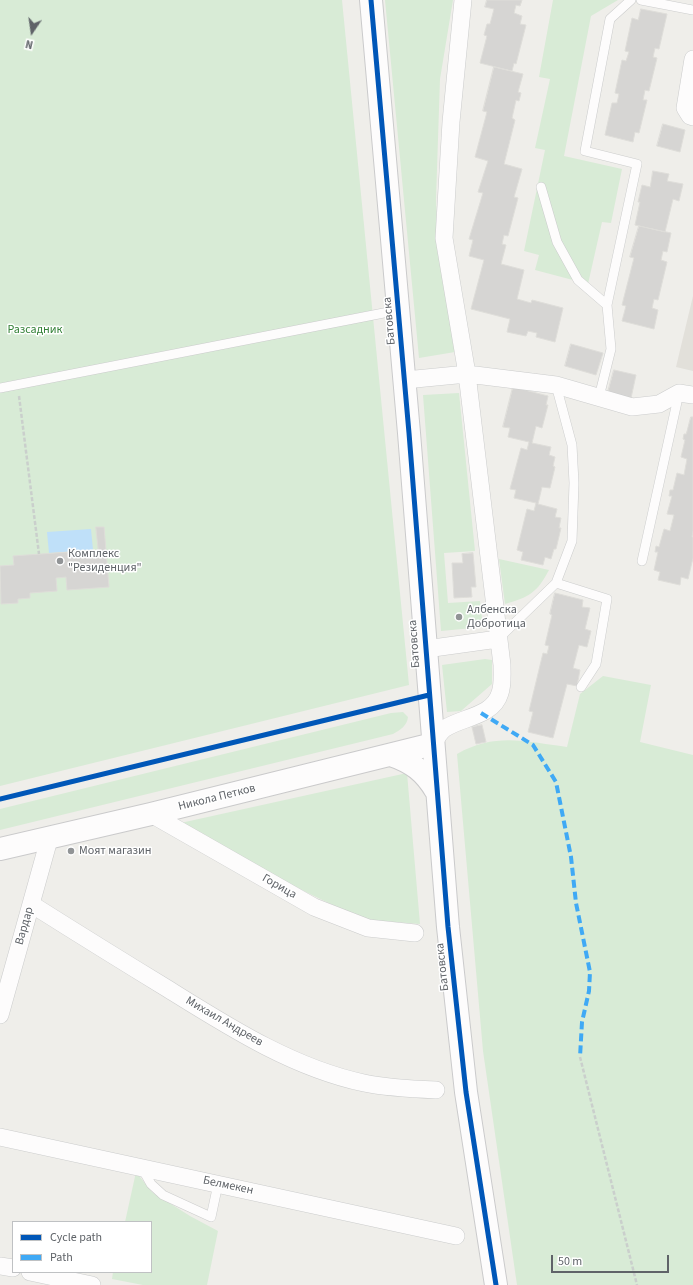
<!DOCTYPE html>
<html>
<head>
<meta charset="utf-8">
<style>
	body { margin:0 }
	#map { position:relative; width:693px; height:1285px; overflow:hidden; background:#efeeea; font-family:"Source Sans 3",sans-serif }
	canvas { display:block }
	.legend { position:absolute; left:12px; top:1221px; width:140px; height:52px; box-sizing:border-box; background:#fff; border:1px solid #bfc1c3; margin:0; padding:5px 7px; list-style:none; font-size:12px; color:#5f6368 }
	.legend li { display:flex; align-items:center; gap:8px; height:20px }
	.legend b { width:20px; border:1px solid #bfc1c3 }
	.north { position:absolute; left:12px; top:12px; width:40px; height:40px; -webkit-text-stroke:3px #fff; paint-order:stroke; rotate:193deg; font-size:11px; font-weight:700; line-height:16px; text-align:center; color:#5f6368 }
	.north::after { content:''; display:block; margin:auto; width:14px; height:18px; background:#5f6368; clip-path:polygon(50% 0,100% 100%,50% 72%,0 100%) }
	.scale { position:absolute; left:551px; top:1255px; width:118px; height:18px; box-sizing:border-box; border:2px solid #5f6368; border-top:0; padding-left:5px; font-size:12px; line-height:14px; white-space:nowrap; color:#5f6368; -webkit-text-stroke:3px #fff; paint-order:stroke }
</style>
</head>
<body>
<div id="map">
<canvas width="693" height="1285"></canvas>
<ul class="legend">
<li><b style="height:5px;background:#0057b8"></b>Cycle path</li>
<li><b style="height:5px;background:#3fa9f5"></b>Path</li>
</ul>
<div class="north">N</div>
<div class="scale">50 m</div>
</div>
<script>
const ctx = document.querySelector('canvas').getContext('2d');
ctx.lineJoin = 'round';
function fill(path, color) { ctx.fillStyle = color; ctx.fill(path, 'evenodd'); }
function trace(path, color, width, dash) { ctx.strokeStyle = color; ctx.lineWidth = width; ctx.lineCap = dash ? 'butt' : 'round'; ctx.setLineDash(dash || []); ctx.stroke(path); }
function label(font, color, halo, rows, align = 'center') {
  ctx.font = font + ' "Source Sans 3",sans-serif'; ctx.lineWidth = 3; ctx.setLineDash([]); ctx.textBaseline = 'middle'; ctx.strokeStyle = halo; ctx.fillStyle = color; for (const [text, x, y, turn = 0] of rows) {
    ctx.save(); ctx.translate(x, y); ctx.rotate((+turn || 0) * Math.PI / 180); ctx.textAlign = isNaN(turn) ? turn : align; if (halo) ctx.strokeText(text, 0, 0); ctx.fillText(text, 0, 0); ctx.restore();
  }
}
const education = new Path2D(`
	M693 296V371L676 367Z`);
const green = new Path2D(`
	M0 0H342L409 685 0 786Z
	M385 0H453L440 79 436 199 438 251 455 352 419 358Z
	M553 0H618L591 16 564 156 622 169 611 223 602 222 588 284 535 270 539 255 524 251 545 150 535 148 550 79 539 77Z
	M459 393 475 551 444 553 448 603 480 601 483 627 441 631 423 395Z
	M499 559 549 570C537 593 529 597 505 604Z
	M485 659 492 660V684L461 711 447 712 442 665Z
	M603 676 651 685 640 742 693 755V1285H517L483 1051 457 754C496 732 526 742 567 747L580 694Z
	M403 712 408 717C407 726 400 730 393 734L0 830V809L391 713Z
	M407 773 420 924 369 920 349 913 275 877 176 824Z
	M136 1172 152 1192 190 1216 218 1231 207 1285H143L112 1279 113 1272H151V1222H125Z`);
const water = new Path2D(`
	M91 529 93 550 49 553 47 532Z`);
const building = new Path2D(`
	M487 0H522L520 6 516 5 514 13 522 16 520 24 526 25 516 64 514 63 512 71 480 63 487 36 484 35 487 24H490L494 9 485 7Z
	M641 9 667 14 659 49 655 48 653 57 657 58 649 91 645 90 643 100H647L639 133 635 132 633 142 605 135 612 103H617L619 94 615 93 622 60 626 61 629 52 625 51 632 18 638 20Z
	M494 67 523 74 518 92 521 93 519 101 516 100 512 118 515 120 504 164 522 169 514 197 518 198 508 236 504 235 502 244 506 245 501 264 524 270 517 299 531 303 532 300 563 308 555 342 536 337 537 333 528 331 526 336 507 332 510 319 471 309 484 260 469 256 473 240 469 239 483 193 478 192 488 161 475 157 487 112 483 111Z
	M663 124 685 130 680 152 657 146Z
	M653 171 669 174 667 181 683 184 679 201 673 199 665 232 635 225 640 202H638L642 185 650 187Z
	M639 226 671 233 667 252 663 251 661 260 667 262 658 300 654 299 652 308 658 310 654 329 622 321 626 306 622 305 634 258 630 257Z
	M571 344 603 353 596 375 565 366Z
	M614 370 636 375 631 398 608 392Z
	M513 387 548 396 546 405H548L542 428 536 426 532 443 551 447 549 455 555 457 553 466 555 467 550 488 542 487 538 504 557 509 555 517 561 518 559 528H561L556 549H554L551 559 545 557 543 565 521 560 523 552 517 550 527 509 534 511 536 503 514 498 516 490 510 489 521 448 527 450 529 442 508 437 510 428 503 427Z
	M691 417H693V531L692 537H693V558L688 579 681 577 680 585 658 580 660 572 654 570 658 552H655L656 546 659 547 664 529 670 531 674 515 667 514 672 496H669L670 490H673L677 473 684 475 687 459 681 457 685 440 683 439 684 434H686Z
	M96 527H104L109 587 67 590 66 577 56 578 57 591 30 593V598L18 599V603L1 604 0 566 14 565 13 556 98 550Z
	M473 553 476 587H471L472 597 454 598 452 563H463L462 554Z
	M555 593 583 600 582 607 590 608 585 629 591 631 587 647 579 645 573 668 580 670 577 686 567 684 553 738 528 732 533 712 529 711 543 653 547 654 549 646 545 645 552 615 550 614Z
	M482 725 486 742 476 744 472 727Z`);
const path = new Path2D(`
	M19 396 39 554
	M580 1057 637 1285`);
const lane = new Path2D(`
	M641 0 693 10
	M541 187 557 242 578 280 607 305
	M0 388 399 310
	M599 397 611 349 607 305 637 164 585 151 610 19 631 0
	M642 561 679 393
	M556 583 607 599 596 664 581 687
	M498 639 556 583 572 541 574 483 572 445 556 385
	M142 1168 151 1184 163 1195 211 1217 218 1184`);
const street = new Path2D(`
	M693 59 685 108 690 116 693 117
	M405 380 467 374 556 385 632 407 659 404 679 393 693 395
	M426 649 498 639
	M433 744C436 739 439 733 444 729 461 717 493 717 500 693 503 685 502 674 502 665L467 374 444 238 451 122 463 0
	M151 814 314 907 368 928 415 933
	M31 904C77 933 122 961 168 989 229 1027 293 1068 364 1083 388 1088 412 1089 436 1090
	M0 1015 50 836
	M0 1137 456 1236
	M0 1266 13 1268
	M30 1272 92 1285`);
const secondary = new Path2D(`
	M371 0 409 433 448 927 466 1092 496 1285
	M391 755C412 762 425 772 436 791
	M0 849 151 814 433 744`);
const quiet = new Path2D(`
	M481 713 533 745 556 782 571 857 576 903 590 972 589 991 582 1022 580 1057`);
const cycleway = new Path2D(`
	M371 0 409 433 448 927 466 1092 496 1285
	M0 799 429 695`);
const markers = [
	[60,561,4,"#919496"],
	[459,617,4,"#919496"],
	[71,851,4,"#919496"]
];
const streetNames = [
	["Батовска",390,321,-95],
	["Батовска",415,644,-94],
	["Никола Петков",217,798,-14],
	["Горица",279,887,30],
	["Вардар",25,926,-74],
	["Батовска",443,967,-96],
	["Михаил Андреев",224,1022,30],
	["Белмекен",228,1186,12]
];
const parkNames = [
	["Разсадник",35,330]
];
const poiNames = [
	["Комплекс",68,554],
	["\"Резиденция\"",68,568],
	["Албенска",467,610],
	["Добротица",467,624],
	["Моят магазин",79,851]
];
fill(education, '#e2e0da');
fill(green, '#d8ebd6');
fill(water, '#bfe0f9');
fill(building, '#d6d5d3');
trace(building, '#deddd9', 1);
trace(lane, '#cbcccc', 10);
trace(street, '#cbcccc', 18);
trace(secondary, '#cacacb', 24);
trace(path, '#cacfcc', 2.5, [4, 2]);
trace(lane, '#fdfcfc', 9);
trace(street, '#fdfcfc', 17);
trace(secondary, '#fdfcfc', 22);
trace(quiet, '#3fa9f5', 4, [8, 4]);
trace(cycleway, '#0057b8', 5);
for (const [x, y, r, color] of markers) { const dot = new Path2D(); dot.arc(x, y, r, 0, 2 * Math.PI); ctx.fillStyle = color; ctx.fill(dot); trace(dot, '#fff', 1.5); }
label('12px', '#5f6368', '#fff', streetNames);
label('12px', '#348238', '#fff', parkNames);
label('12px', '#5f6368', '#fff', poiNames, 'left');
</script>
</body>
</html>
